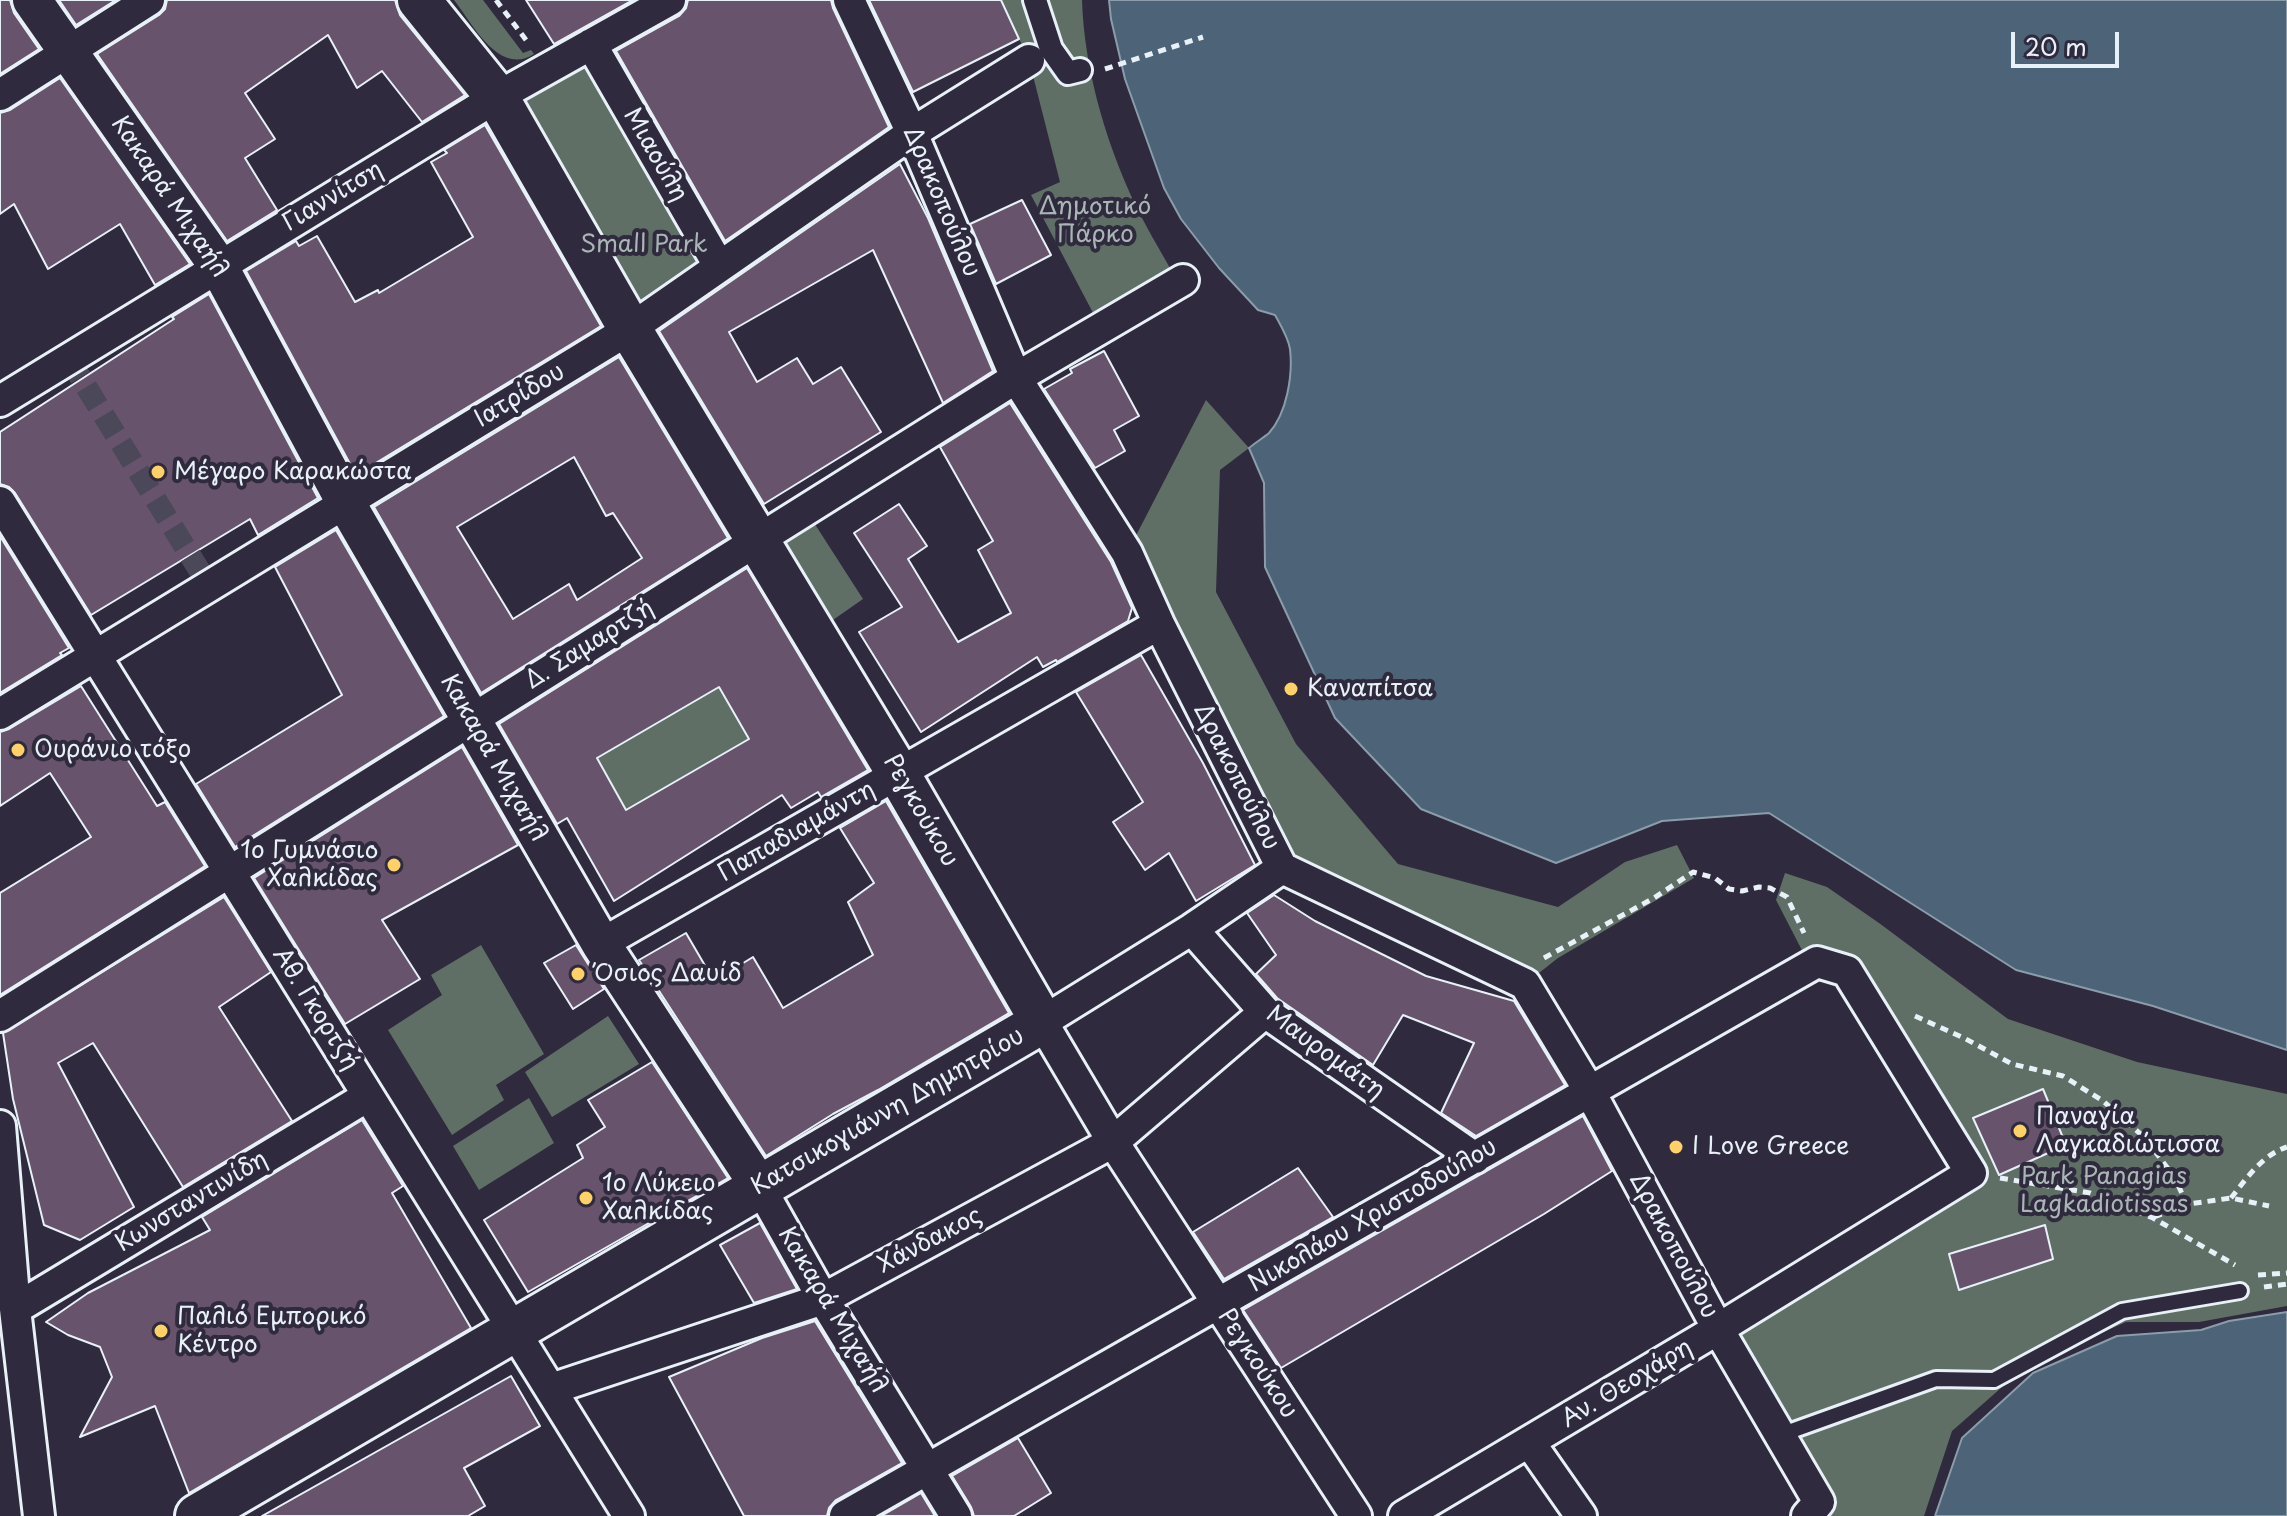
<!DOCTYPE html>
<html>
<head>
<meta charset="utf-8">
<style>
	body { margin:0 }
	#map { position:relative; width:2287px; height:1516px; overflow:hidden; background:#2f2a3d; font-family:"Playpen Sans",sans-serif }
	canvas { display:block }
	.scale { position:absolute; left:2011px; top:32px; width:108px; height:36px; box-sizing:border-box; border:4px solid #e8f1f8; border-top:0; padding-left:10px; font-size:24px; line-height:28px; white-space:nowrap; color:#e8f1f8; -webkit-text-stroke:6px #2f2a3d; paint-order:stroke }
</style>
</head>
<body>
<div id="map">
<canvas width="2287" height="1516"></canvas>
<div class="scale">20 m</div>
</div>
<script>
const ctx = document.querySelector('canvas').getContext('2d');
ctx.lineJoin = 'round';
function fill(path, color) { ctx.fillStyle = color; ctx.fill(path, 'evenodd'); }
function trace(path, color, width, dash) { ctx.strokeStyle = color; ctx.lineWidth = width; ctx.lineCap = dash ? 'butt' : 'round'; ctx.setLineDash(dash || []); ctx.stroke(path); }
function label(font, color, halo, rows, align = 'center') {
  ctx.font = font + ' "Playpen Sans",sans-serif'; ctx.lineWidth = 8; ctx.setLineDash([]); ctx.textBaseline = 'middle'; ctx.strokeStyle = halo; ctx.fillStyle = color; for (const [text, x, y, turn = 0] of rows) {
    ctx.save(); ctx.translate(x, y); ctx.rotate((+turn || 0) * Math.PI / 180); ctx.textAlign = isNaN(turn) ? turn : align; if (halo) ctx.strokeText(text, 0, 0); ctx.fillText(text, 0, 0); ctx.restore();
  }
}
const green = new Path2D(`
	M454 0H483L523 53 531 50 534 54C499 77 472 23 454 0Z
	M1001 0H1082C1084 72 1109 154 1142 218 1153 240 1167 261 1178 283L1101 328 1031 195 1060 182 1029 60Z
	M591 44 719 266 630 329 497 97Z
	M1206 400 1249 448 1220 470 1216 592 1296 744 1398 864 1558 907 1625 862 1677 845 1694 878 1558 958 1525 984 1282 868 1127 553Z
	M809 515 863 599 820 629 765 540Z
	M718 687 749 739 626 810 597 758Z
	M1785 873 1827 887 1879 923 2008 1019 2137 1062 2287 1094V1306L2199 1322H2126L2025 1367 1952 1431 1924 1516H1807L1818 1501 1718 1329 1971 1173 1847 971 1806 958 1776 900Z
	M481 945 544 1054 496 1085 504 1100 452 1135 388 1030 442 995 431 975Z
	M608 1016 639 1064 552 1117 525 1072Z
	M529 1098 554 1143 479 1190 453 1146Z`);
const water = new Path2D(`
	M1109 0H2287V1050L2153 1006 2016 970 1769 813 1662 821 1556 863 1421 809 1335 718 1265 567 1264 483 1249 448C1255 443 1263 438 1269 433 1287 413 1293 375 1290 349 1288 337 1281 326 1275 315L1258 310 1219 268 1181 219 1164 188 1125 79 1111 19Z
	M2287 1312V1516H1935L1962 1438 2033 1373 2117 1336 2201 1330 2229 1321Z`);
const building = new Path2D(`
	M0 0H10L14 13 39 49 0 74Z
	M59 0H116L76 25Z
	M167 0H395L400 15 465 95 422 122 382 71 357 88 328 35 245 93 275 139 245 158 277 210 227 241 97 54 159 15 165 9Z
	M526 0H633L554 44Z
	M688 0H831L833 8 889 127 725 241 616 51 679 16 686 8Z
	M869 0H1001L1019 39 913 92Z
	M60 78 190 264 155 285 120 224 48 269 14 204 0 214V113L10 110Z
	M485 125 601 326 356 475 246 271 296 241 299 246 317 236 355 302 378 290 379 293 473 237 431 162 447 153 444 150Z
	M900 164 928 218 993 371 943 403 873 250 729 332 757 382 797 358 813 384 841 367 881 432 764 504 659 331Z
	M1022 200 1051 255 996 284 970 224Z
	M209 294 318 498 258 535 250 519 91 615 15 493 9 487 0 484V432L174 319 172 317Z
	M1104 351 1139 416 1114 430 1125 451 1095 468 1044 389 1072 373 1070 369Z
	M619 357 728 538 481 693 374 507ZM574 457 606 516 613 513 642 558 577 600 569 584 513 619 457 527Z
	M1010 403 1111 562 1132 608 1128 621 1057 662 1056 660 1043 667 1037 657 921 732 859 632 902 607 854 533 899 504 927 546 908 559 958 642 1011 613 978 550 993 541 940 447Z
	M336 530 444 716 235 847 196 784 342 695 275 567Z
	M0 536 69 648 60 653 62 655 0 693Z
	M747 568 868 770 821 797 818 792 791 808 782 795 614 901 567 818 557 824 499 724ZM719 687 749 739 626 810 597 758Z
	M1141 655 1203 763 1255 865 1196 901 1169 853 1145 870 1113 822 1143 802 1076 692Z
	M81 686 157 806 165 802 205 866 0 995V893L91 837 50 773 0 806V732L9 729Z
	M462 747 518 845 382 920 420 979 345 1024 254 878Z
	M886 801 1009 1013 878 1090 833 1114 766 1156 639 960 686 933 714 981 753 957 783 1008 873 955 848 902 874 883 840 828Z
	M1274 895 1315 921 1426 976 1514 1001 1565 1085 1476 1136 1464 1128 1441 1113 1474 1043 1403 1015 1373 1065 1277 998 1256 974 1276 955 1247 913Z
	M224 897 271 972 219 1007 292 1121 183 1187 93 1043 58 1063 134 1207 80 1240 44 1225 13 1099 3 1033Z
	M576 945 604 989 573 1009 544 963Z
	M652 1062 728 1178 528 1292 484 1220 583 1158 577 1145 605 1127 588 1100Z
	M2043 1089 2066 1145 1999 1175 1973 1118Z
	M1583 1116 1612 1171 1544 1214 1281 1368 1243 1310Z
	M362 1120 403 1186 392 1193 471 1328 189 1493 155 1406 80 1437 112 1377 100 1347 68 1335 46 1322 88 1293 210 1230 202 1217Z
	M1298 1168 1333 1217 1224 1279 1193 1232Z
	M760 1223 797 1289 754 1303 720 1245Z
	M2045 1225 2053 1259 1959 1290 1949 1254Z
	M815 1321 902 1463 836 1500 829 1508 827 1516H744L669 1377 762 1338Z
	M511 1376 540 1426 464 1468 485 1506 468 1516H262Z
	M1018 1438 1051 1493 1014 1516H974L971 1507 952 1476Z
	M921 1493 935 1516H881Z`);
const pedestrianTunnel = new Path2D(`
	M69 359 209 586`);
const path = new Path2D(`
	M496 0 529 44
	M1105 69 1203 37
	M1544 958 1654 898 1693 872 1715 878 1729 889 1742 891 1759 887 1770 888 1787 897 1804 933
	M1915 1016 1964 1038 2012 1064 2063 1076 2103 1101 2145 1138 2175 1178 2187 1205
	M2000 1178 2090 1193 2153 1218 2235 1265
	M2231 1198C2247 1178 2262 1155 2287 1147
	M2154 1217 2189 1204 2231 1198 2269 1206
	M2258 1275 2287 1273
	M2264 1287 2287 1284`);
const service = new Path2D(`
	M1780 1435 1936 1379 1994 1380 2122 1311 2240 1291`);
const pedestrian = new Path2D(`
	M1035 0 1051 49 1068 73 1080 70`);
const minor = new Path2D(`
	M849 0 912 133 1016 378 1127 553 1159 624 1282 868 1525 984 1590 1092 1718 1329 1819 1502 1807 1516
	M591 44 719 266
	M0 95 149 0
	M0 401 497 97 670 0
	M0 502 629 1516
	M0 714 630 329 912 133 1029 60
	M1282 868 1192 929 1042 1022 1113 1142 1356 1516
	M1192 929 1265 1012 1475 1158
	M601 944 1159 624
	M0 1016 1016 378 1183 280
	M0 1126 15 1309 39 1516
	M760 1187 823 1299 956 1516
	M15 1309 368 1096
	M551 1389 823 1299 1113 1142 1265 1012
	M1530 1443 1581 1516
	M845 1516 1817 962 1847 971 1971 1173 1718 1329 1404 1516`);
const tertiary = new Path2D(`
	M32 0 219 267 346 503 601 944 760 1187`);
const secondary = new Path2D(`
	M197 1516 1042 1022 898 773 630 329 497 97 419 0`);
const markers = [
	[158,472,8,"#ffd166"],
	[1291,689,8,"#ffd166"],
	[18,750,8,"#ffd166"],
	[394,865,8,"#ffd166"],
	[578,974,8,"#ffd166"],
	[2020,1131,8,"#ffd166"],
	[1676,1147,8,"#ffd166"],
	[586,1198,8,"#ffd166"],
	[161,1331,8,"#ffd166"]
];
const streetNames = [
	["Μιαούλη",655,155,60],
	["Κακαρά Μιχαήλ",169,197,56],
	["Γιαννίτση",333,197,-31],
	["Δρακοπούλου",941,202,67],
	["Ιατρίδου",520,396,-31],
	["Δ. Σαμαρτζή",590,645,-32],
	["Κακαρά Μιχαήλ",493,758,60],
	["Δρακοπούλου",1236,777,63],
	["Ρεγκούκου",920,811,60],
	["Παπαδιαμάντη",797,832,-30],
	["Αθ. Γκορτζή",315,1009,58],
	["Μαυρομάτη",1325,1053,36],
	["Κατσικογιάννη Δημητρίου",888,1112,-30],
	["Κωνσταντινίδη",192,1202,-31],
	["Νικολάου Χριστοδούλου",1373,1216,-30],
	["Χάνδακος",930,1241,-28],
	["Δρακοπούλου",1673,1246,62],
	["Κακαρά Μιχαήλ",832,1310,59],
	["Ρεγκούκου",1257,1364,57],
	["Αν. Θεοχάρη",1627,1384,-31]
];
const parkNames = [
	["Δημοτικό",1095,207],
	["Πάρκο",1095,235],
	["Small Park",644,245],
	["Park Panagias",2104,1177],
	["Lagkadiotissas",2104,1205]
];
const poiNames = [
	["Μέγαρο Καρακώστα",174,472],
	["Καναπίτσα",1307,689],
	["Ουράνιο τόξο",34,750],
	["1ο Γυμνάσιο",378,851,"right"],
	["Χαλκίδας",378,879,"right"],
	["Όσιος Δαυίδ",594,974],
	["Παναγία",2036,1117],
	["Λαγκαδιώτισσα",2036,1145],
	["I Love Greece",1692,1147],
	["1ο Λύκειο",602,1184],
	["Χαλκίδας",602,1212],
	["Παλιό Εμπορικό",177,1317],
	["Κέντρο",177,1345]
];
fill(green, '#5f6f65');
fill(water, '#4d6378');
trace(water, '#8b9cab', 2);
fill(building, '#67546c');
trace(building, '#e8f1f8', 2);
trace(pedestrianTunnel, '#4b4859', 22, [22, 11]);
trace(service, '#e8f1f8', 20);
trace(pedestrian, '#e8f1f8', 28);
trace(minor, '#e8f1f8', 36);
trace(tertiary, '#e8f1f8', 44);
trace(secondary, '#e8f1f8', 48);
trace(path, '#e8f1f8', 5, [8, 6]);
trace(service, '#2f2a3d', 14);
trace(pedestrian, '#2f2a3d', 22);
trace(minor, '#2f2a3d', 30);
trace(tertiary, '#2f2a3d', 38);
trace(secondary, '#2f2a3d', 42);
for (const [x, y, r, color] of markers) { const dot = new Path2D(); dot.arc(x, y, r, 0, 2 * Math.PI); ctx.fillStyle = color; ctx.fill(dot); trace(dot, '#2f2a3d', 3); }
label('24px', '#e8f1f8', '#2f2a3d', streetNames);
label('24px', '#aab6b6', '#2f2a3d', parkNames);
label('24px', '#e8f1f8', '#2f2a3d', poiNames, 'left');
</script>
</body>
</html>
